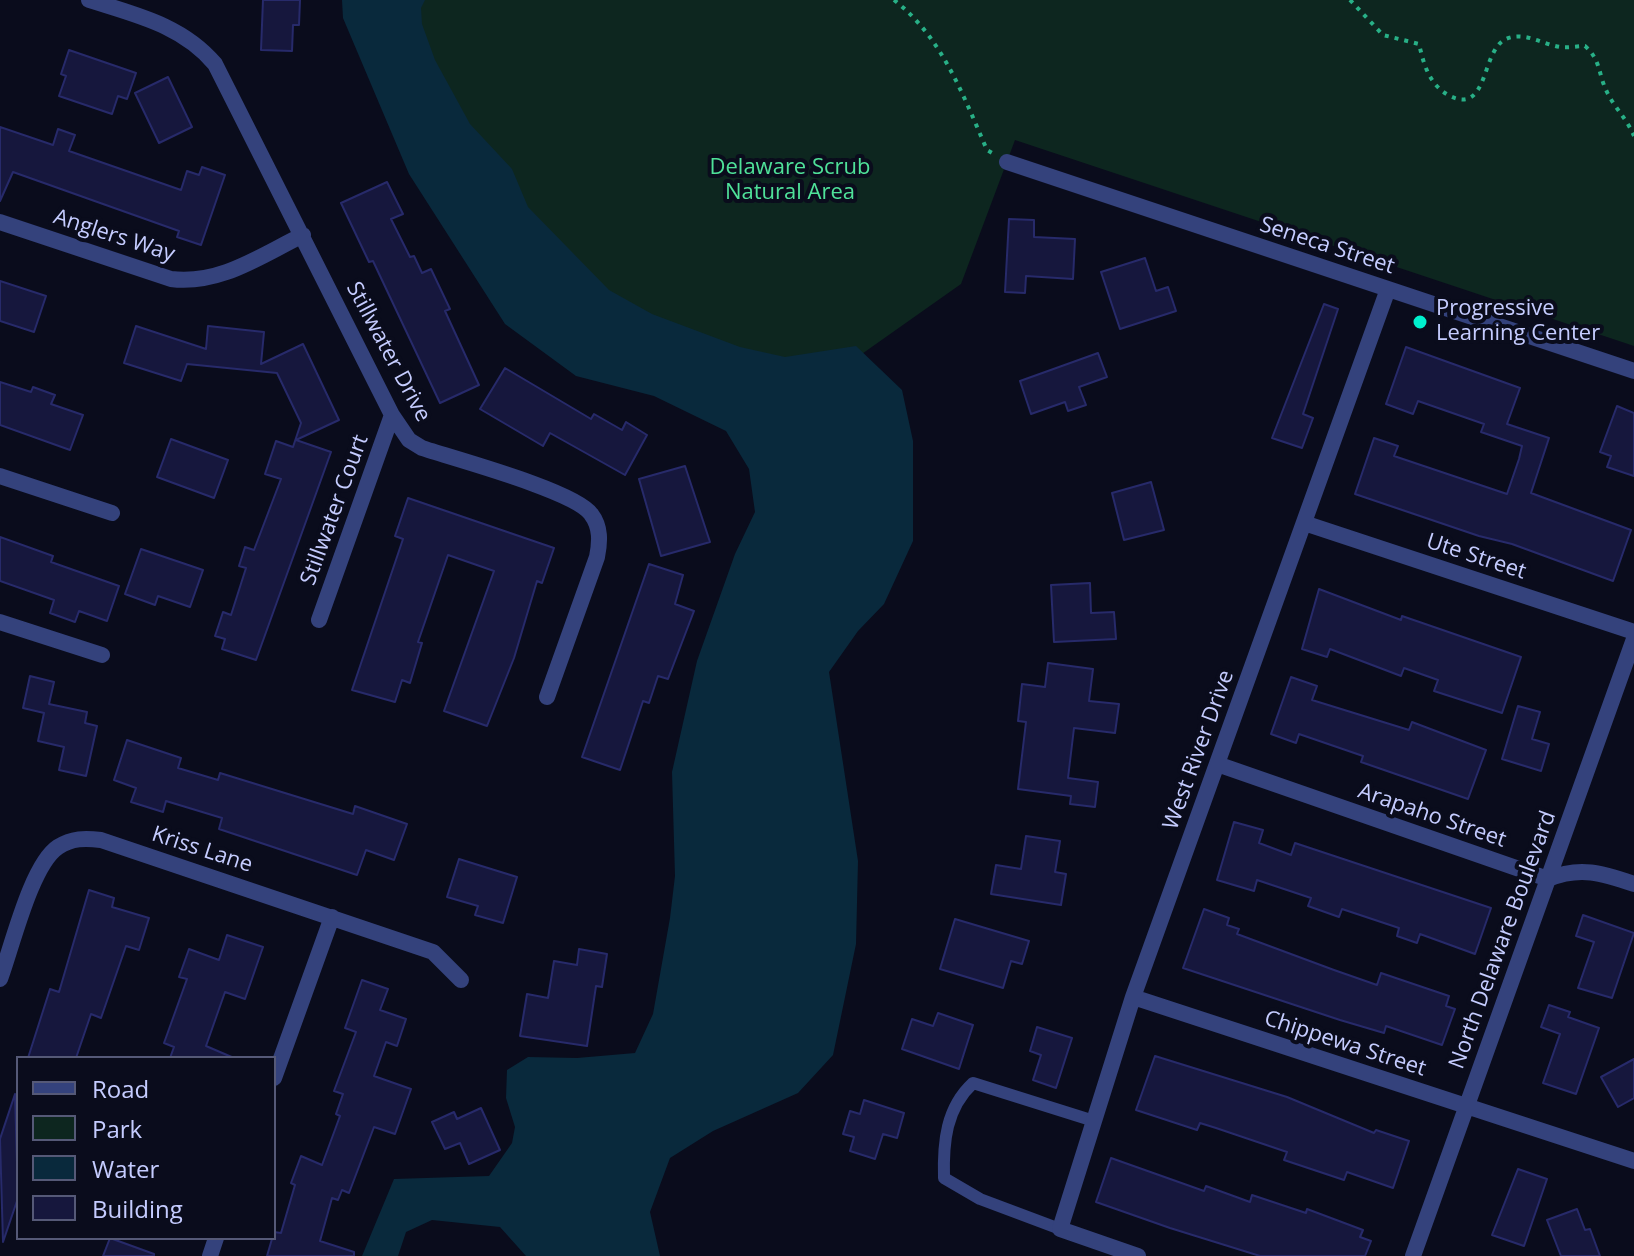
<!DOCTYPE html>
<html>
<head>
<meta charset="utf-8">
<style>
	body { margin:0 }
	#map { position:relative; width:1634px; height:1256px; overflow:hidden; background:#0a0c1c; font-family:"Open Sans",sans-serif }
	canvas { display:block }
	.legend { position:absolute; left:16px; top:1056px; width:260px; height:184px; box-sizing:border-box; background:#0a0c1c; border:2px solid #555977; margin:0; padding:10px 14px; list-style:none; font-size:24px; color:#c5ccff }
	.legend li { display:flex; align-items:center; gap:16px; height:40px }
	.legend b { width:40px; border:2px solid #555977 }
</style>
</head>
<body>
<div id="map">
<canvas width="1634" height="1256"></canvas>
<ul class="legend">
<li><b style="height:10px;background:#34427c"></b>Road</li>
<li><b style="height:22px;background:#0d261f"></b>Park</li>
<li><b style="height:22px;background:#09293c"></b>Water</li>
<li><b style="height:22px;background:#16173d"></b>Building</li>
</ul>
</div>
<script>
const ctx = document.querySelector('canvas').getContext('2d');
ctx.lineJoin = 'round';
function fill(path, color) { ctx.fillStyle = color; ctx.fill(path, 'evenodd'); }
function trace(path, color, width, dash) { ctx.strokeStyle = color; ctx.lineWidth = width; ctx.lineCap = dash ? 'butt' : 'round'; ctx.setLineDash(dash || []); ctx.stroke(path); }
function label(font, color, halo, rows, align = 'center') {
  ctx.font = font + ' "Open Sans",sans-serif'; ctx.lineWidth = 8; ctx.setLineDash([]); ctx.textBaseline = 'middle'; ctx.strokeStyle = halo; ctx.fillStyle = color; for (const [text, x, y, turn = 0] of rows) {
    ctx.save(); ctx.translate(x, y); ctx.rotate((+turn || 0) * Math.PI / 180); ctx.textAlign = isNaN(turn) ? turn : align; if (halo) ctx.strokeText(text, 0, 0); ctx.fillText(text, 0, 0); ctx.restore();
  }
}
const green = new Path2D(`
	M376 0H1634V346L1015 140 961 284 842 368 734 356 608 312 503 191Z`);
const water = new Path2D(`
	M342 0H425L421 8 422 24 435 60 470 124 512 169 528 207 609 290 652 314 740 347 785 357 856 346 902 390 913 441V541L884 604 858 631 829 672 858 861 856 944 833 1055 798 1093 713 1131 670 1158 650 1212 660 1256H526L500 1227 432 1220 406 1232 398 1256H362L394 1179 489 1176 512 1143 515 1127 506 1098 507 1070 528 1057 577 1058 635 1053 653 1014 670 918 675 876 672 772 697 661 735 554 755 512 749 469 726 431 654 396 576 376 505 324 409 174 343 18Z`);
const building = new Path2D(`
	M263 0H300L299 25H293L292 51 261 50Z
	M69 50 136 73 127 99 118 96 112 114 59 96 66 76 61 74Z
	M168 77 192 127 159 143 135 93Z
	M0 127 53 145 58 129 75 135 69 151 181 190 187 171 199 175 202 167 225 175 201 245 177 237 179 231 13 172 0 201Z
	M387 182 403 214 391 219 410 257 414 256 422 273 431 269 450 309 445 311 479 385 440 403 373 261 369 262 341 203Z
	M1009 219 1034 220V237L1075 239 1073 279 1026 276 1025 293 1005 292Z
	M1145 258 1156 291 1168 287 1176 311 1120 329 1101 272Z
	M0 281 46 296 34 332 0 321Z
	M1324 304 1338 309 1303 414 1313 418 1302 448 1272 438Z
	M136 326 206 349 208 326 264 332 261 364 303 344 339 420 296 440 331 452 256 660 222 649 225 639 215 636 223 612 231 615 246 568 239 566 245 547 254 550 281 479 265 474 276 441 293 447 301 423 277 373 187 364 181 381 124 363Z
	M1406 347 1520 388 1507 424 1549 438 1531 493 1631 530 1613 581 1512 544 1479 536 1355 494 1374 438 1398 446 1394 456 1507 494 1519 459 1522 446 1481 432 1484 424 1418 401 1413 414 1386 404Z
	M1098 353 1107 377 1079 387 1086 405 1068 411 1065 402 1031 414 1020 381Z
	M505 368 591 419 594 414 622 430 626 422 647 435 625 475 550 433 543 446 480 409Z
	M0 382 31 392 33 387 55 395 51 404 83 415 70 450 0 425Z
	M1617 406 1634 413V476L1607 467 1611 456 1600 452Z
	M171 439 228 460 214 498 157 477Z
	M685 466 710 542 661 556 639 479Z
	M1151 482 1164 530 1124 540 1112 493Z
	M408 498 554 548 542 583 537 581 514 658 487 726 444 711 494 571 448 555 418 642 422 643 410 683 402 680 395 702 352 690 403 539 395 536Z
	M0 537 53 556 51 562 119 586 107 621 79 611 75 622 50 613 54 600 0 581Z
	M141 549 203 570 190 607 158 596 155 605 125 594Z
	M649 564 683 575 675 604 694 611 668 679 658 676 649 703 643 701 620 770 582 757Z
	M1090 583 1091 613 1114 612 1116 639 1054 642 1051 585Z
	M1319 589 1401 620 1402 616 1521 657 1502 713 1434 691 1438 680 1404 668 1401 676 1330 649 1327 657 1302 649Z
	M1048 663 1093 669 1089 701 1119 704 1115 733 1074 728 1068 778 1098 782 1095 807 1070 804 1071 796 1018 789 1026 722 1018 721 1022 684 1045 687Z
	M30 676 54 682 49 704 87 712 85 723 97 726 86 776 59 770 64 747 38 741 44 713 23 708Z
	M1291 677 1317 686 1312 700 1409 730 1412 722 1486 750 1468 799 1361 762 1363 756 1299 734 1296 743 1271 734Z
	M1518 706 1540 712 1532 739 1549 744 1541 771 1502 759Z
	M127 740 181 758 178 768 218 780 220 773 353 814 355 806 407 824 394 860 366 850 357 875 219 829 222 818 166 801 163 812 131 802 136 788 114 780Z
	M1234 822 1263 830 1259 843 1291 855 1295 843 1491 908 1475 954 1420 934 1417 943 1397 936 1399 928 1342 909 1339 917 1308 906 1311 898 1257 880 1254 891 1217 880Z
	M1026 836 1060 841 1055 872 1066 874 1061 905 991 894 996 865 1021 869Z
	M459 859 517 877 503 923 475 915 478 906 447 897Z
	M89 890 114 898 112 907 149 918 139 950 126 946 101 1018 91 1014 76 1058H28L50 989 59 992Z
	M1204 909 1229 918 1227 925 1239 929 1237 934 1334 970 1377 985 1381 973 1449 996 1446 1006 1455 1009 1442 1045 1386 1026 1384 1033 1340 1020 1183 968Z
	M1583 915 1634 933 1612 998 1578 988 1594 942 1576 936Z
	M955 919 1029 941 1022 964 1011 961 1003 988 940 969Z
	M227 935 263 947 245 999 225 992 206 1046 234 1058H170L174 1047 164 1043 187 979 179 977 189 949 219 960Z
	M579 949 607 954 602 987 596 986 587 1046 520 1036 527 994 548 998 554 961 577 965Z
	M362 980 388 989 380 1010 406 1019 397 1046 386 1042 374 1076 411 1089 395 1134 374 1127 349 1193 342 1190 338 1200 332 1198 320 1241 354 1252V1256H267L274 1232 281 1233 295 1185 291 1183 301 1156 322 1165 340 1116 336 1114 343 1094 334 1091 356 1032 345 1028Z
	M1549 1005 1570 1012 1568 1017 1599 1028 1576 1094 1543 1083 1560 1034 1541 1027Z
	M938 1013 973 1025 959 1069 902 1049 912 1019 933 1026Z
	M1037 1027 1072 1038 1056 1088 1033 1080 1041 1055 1030 1051Z
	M1155 1056 1287 1097 1374 1133 1376 1130 1409 1141 1393 1188 1347 1172 1344 1180 1284 1160 1287 1152 1216 1128 1200 1123 1197 1130 1136 1110Z
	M1634 1059V1098L1618 1107 1601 1077Z
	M15 1094 18 1198 3 1242 0 1139Z
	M864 1100 904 1113 897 1138 883 1134 875 1159 850 1151 854 1137 843 1134 850 1111 860 1114Z
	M481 1108 500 1150 469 1164 460 1143 445 1149 432 1122 454 1112 457 1119Z
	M1111 1158 1204 1191 1206 1186 1250 1202 1252 1195 1306 1213 1307 1209 1363 1230 1360 1237 1371 1241 1365 1256H1260L1170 1228 1096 1202Z
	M1518 1169 1547 1179 1524 1246 1492 1235Z
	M1577 1209 1585 1230 1590 1229 1600 1256H1561L1547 1220Z
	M110 1238 154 1254V1256H103Z`);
const path = new Path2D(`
	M894 0C942 37 963 95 987 150L994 154
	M1350 0 1383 35 1419 44C1424 65 1429 85 1450 96 1489 115 1481 50 1506 39 1524 31 1542 44 1560 47 1568 48 1577 46 1585 46 1601 60 1598 74 1607 92 1614 107 1627 119 1634 136`);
const service = new Path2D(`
	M1060 1229 980 1199 944 1178C943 1142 946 1108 973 1083L1094 1121`);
const minor = new Path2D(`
	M89 0C136 15 182 25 215 64L392 415 409 440 422 448C455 459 575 491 591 514 601 527 600 542 597 557L547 697
	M1007 162 1634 371
	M0 222 171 279C220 285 260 256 303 235
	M0 476 112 513
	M1304 523 1634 632
	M319 620 392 415
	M0 622 102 655
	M1217 764 1548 879C1580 866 1602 873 1634 884
	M0 979C12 947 31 865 58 847 72 838 85 838 101 840L433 952 461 980
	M1133 997 1634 1161
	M274 1078 332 917
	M210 1256 216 1238
	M1138 1256 1060 1229 1133 997 1388 289
	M1413 1256 1634 639`);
const markers = [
	[1420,322,8,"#00f0ce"]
];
const parkNames = [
	["Delaware Scrub",790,168],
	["Natural Area",790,193]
];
const streetNames = [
	["Anglers Way",114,236,18],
	["Seneca Street",1327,246,18],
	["Stillwater Drive",388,352,62],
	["Stillwater Court",335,510,-70],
	["Ute Street",1476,557,18],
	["West River Drive",1199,750,-70],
	["Arapaho Street",1432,816,19],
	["Kriss Lane",202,850,18],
	["North Delaware Boulevard",1503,940,-70],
	["Chippewa Street",1345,1044,18]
];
const poiNames = [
	["Progressive",1436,309],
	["Learning Center",1436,334]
];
fill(green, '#0d261f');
fill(water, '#09293c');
fill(building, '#16173d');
trace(building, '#272a6a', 2);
trace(path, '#28b087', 4, [4, 6]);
trace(service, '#34427c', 12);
trace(minor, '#34427c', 16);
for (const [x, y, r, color] of markers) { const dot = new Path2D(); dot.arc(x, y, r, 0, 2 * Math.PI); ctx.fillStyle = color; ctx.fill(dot); trace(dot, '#0a0c1c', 3); }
label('22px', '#4fe199', '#0a0c1c', parkNames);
label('22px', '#c5ccff', '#0a0c1c', streetNames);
label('22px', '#c5ccff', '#0a0c1c', poiNames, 'left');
</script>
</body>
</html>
